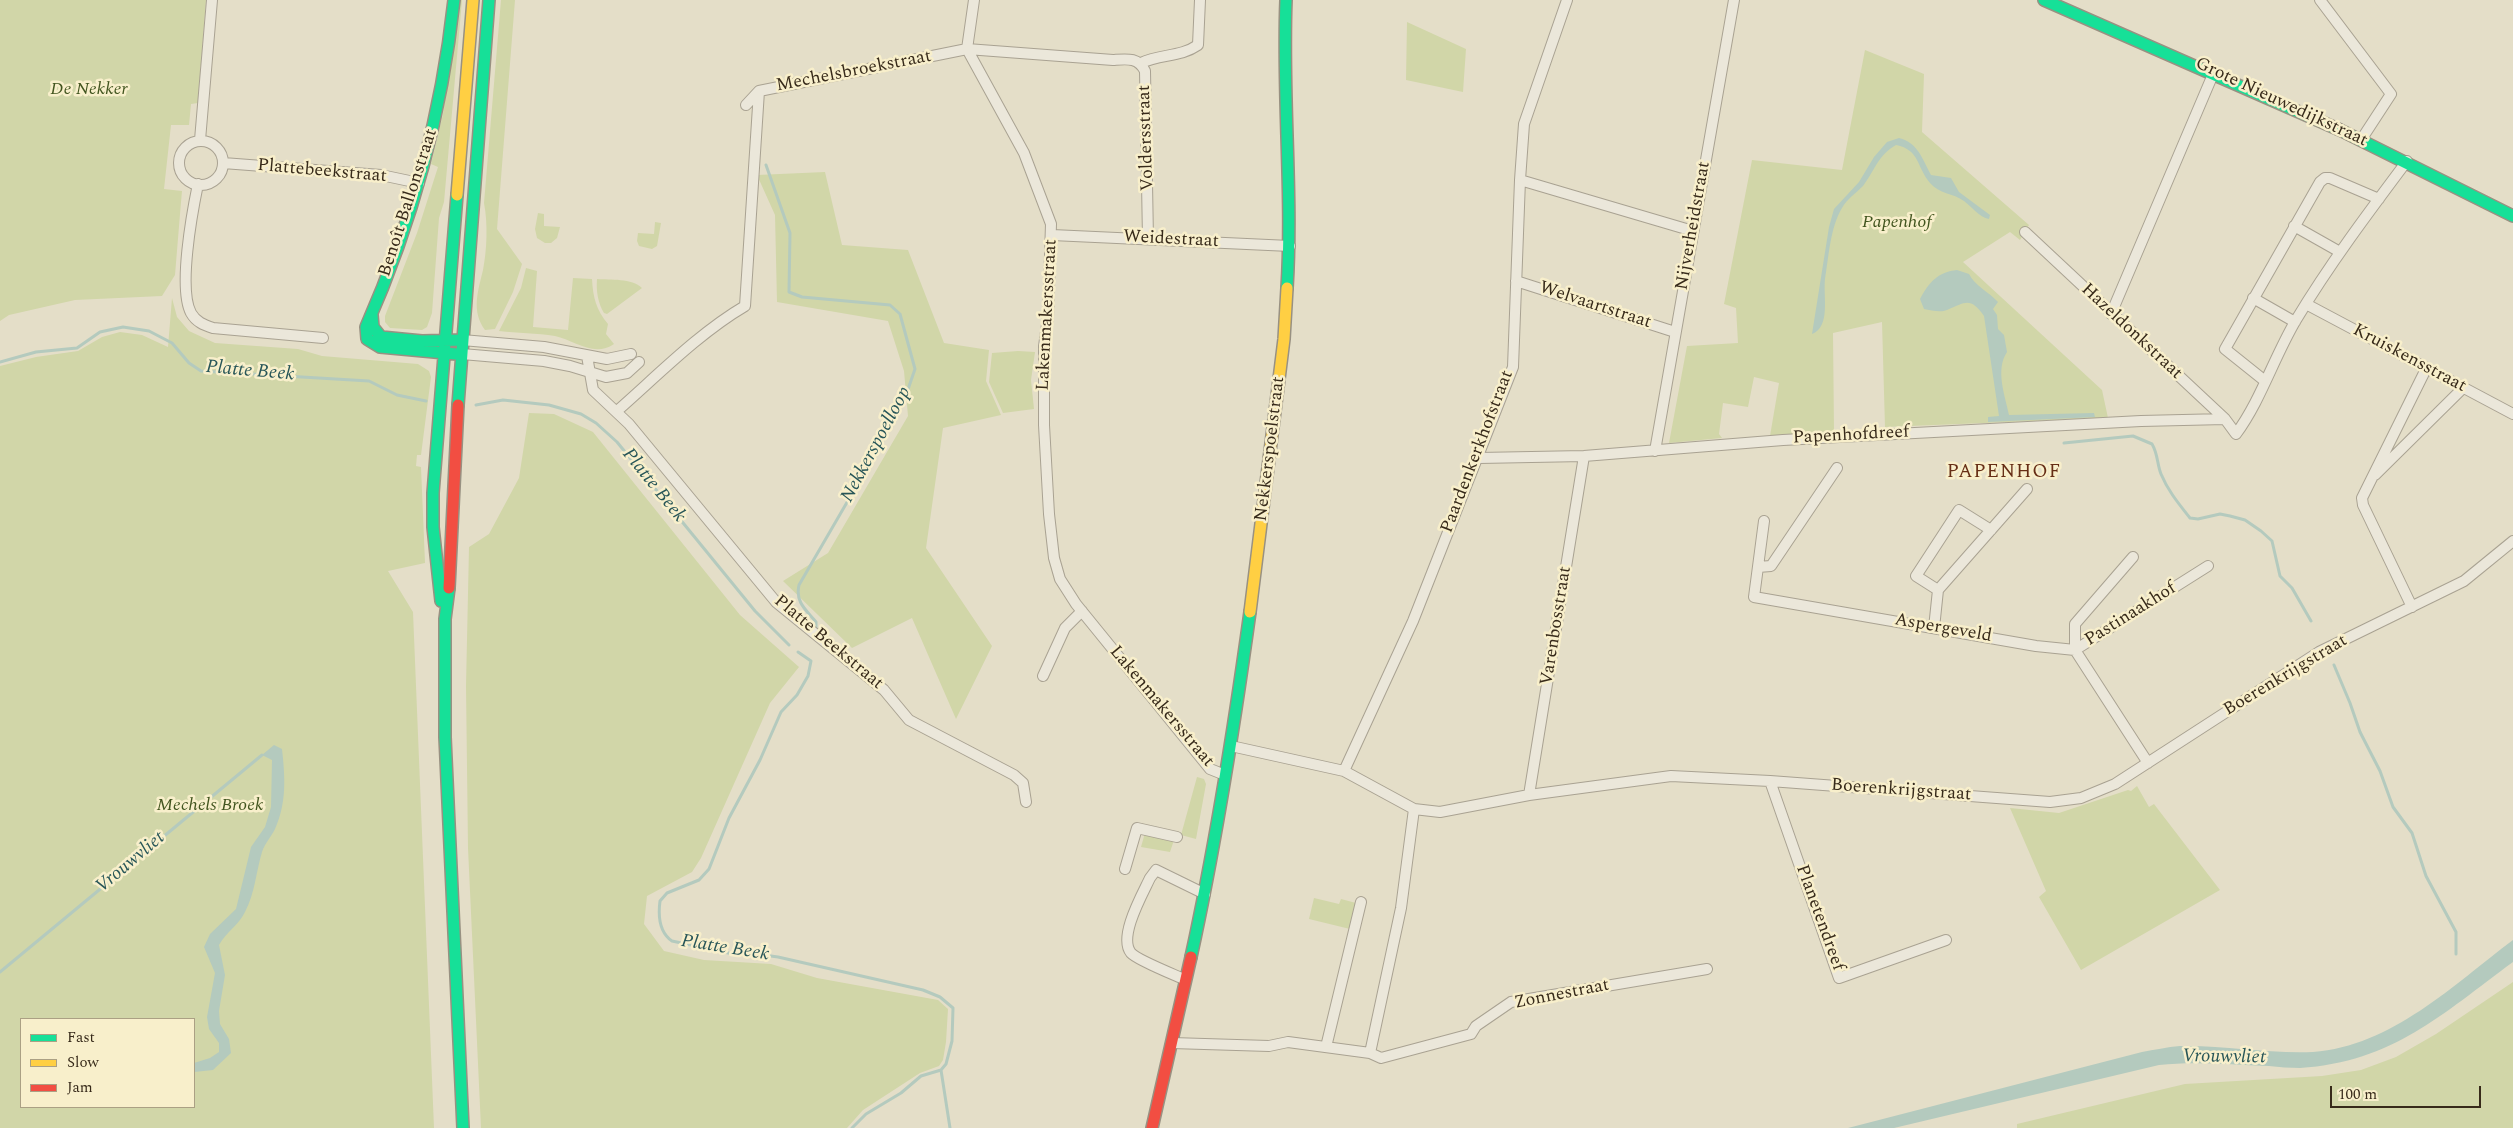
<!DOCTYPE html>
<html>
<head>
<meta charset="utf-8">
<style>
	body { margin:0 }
	#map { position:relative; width:2513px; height:1128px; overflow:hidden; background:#e4dec8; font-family:Spectral,serif }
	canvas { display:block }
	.legend { position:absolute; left:20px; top:1018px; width:175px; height:90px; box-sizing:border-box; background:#f8efcb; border:1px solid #aba084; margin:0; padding:6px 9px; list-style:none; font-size:15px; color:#372a1a }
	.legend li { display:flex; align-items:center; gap:10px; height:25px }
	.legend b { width:25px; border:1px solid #aba084 }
	.scale { position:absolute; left:2330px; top:1086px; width:151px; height:22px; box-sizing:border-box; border:2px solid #372a1a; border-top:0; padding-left:6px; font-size:15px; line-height:18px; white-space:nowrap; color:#372a1a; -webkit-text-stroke:4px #f8efcb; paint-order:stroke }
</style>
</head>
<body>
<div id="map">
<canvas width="2513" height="1128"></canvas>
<ul class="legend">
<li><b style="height:6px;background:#16e098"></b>Fast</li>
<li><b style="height:6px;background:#ffcf43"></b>Slow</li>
<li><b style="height:6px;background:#f24e42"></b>Jam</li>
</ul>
<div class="scale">100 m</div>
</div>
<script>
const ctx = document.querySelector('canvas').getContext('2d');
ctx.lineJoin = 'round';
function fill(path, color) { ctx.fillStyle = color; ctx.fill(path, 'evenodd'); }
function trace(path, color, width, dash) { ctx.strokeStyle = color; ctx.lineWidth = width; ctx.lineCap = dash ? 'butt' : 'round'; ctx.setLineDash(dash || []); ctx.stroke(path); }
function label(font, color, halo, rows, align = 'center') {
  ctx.font = font + ' Spectral,serif'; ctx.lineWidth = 5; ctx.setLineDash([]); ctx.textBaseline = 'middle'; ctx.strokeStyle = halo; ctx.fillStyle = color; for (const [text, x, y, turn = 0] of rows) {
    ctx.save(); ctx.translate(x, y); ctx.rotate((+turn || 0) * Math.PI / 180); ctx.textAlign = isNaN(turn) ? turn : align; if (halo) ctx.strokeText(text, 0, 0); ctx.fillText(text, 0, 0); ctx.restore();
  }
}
const green = new Path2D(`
	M0 0H206L198 103 191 104 189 125H171L164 189 182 191 181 202 175 275 162 296 75 300 9 315 0 321Z
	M459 0H462L444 202 439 218 432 313 427 327 422 330 390 328 385 322V316L417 233 438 167 431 164 443 114Z
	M501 0H515L497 229 522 264 513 292 495 329 485 330C471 311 478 291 483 270 487 249 488 224 484 203Z
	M1407 22 1466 49 1463 92 1406 80Z
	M1865 50 1924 74 1922 132 2029 225 2020 240 2010 232 1963 262 2102 390 2108 418 1885 427 1882 322 1833 333 1834 431 1770 436 1779 383 1754 377 1748 407 1723 403 1719 434 1722 438 1669 443 1687 346 1738 343 1736 308 1724 304 1752 160 1842 170Z
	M825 172 842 245 908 250 944 343 989 350 986 381 1001 415 943 428 926 548 992 646 956 719 912 618 852 648 783 581 828 553 908 416 904 371 888 321 777 302 775 215 757 175Z
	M538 213 544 214V226L560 227 557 238 551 243H545L537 238 535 229Z
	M655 222 661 223 657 246 652 249 639 246 637 241 638 233 654 234Z
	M526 268 537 271 533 327 568 330 573 278 592 279C593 297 596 310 608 324L606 334 614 344C594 358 574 340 555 336 537 333 517 333 499 331L521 288Z
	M597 279C610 280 632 278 642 288L607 314 604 313C598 303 596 291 597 279Z
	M172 298 177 317 189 331 215 343 298 349 322 356 418 364 429 371 431 377 421 455H417L416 466 421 467 425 563 388 571 413 612 434 1128H0V366L36 357 78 351 102 337 120 332 142 335 168 347ZM21 1019H194V1107H21Z
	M1018 351 1035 352 1031 380 1034 409 1003 413 989 382 992 353Z
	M529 413 554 414 593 432 740 615 799 667 770 703 701 858 692 872 647 896 644 924 664 951 704 960 771 964 817 978 938 1000 948 1009 946 1042 943 1060 939 1066 920 1073 863 1110 847 1128H481L468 848 466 686 469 547 489 534 519 478Z
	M1197 777 1204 779 1206 784 1196 839 1181 835Z
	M2137 786 2149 807 2154 804 2220 890 2081 970 2039 897 2046 891 2010 808 2059 813 2128 790 2131 791Z
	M1145 833 1174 840 1170 852 1141 847Z
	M1314 898 1339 904 1341 899 1356 903 1350 929 1309 919Z
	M2513 982V1128H2017V1124L2185 1084 2322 1076 2361 1070 2396 1057 2436 1034Z`);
const water = new Path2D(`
	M1899 138C1918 143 1922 158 1931 175L1951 178 1959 192 1990 215 1989 219C1979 217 1972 207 1964 201 1953 193 1939 194 1930 183 1916 166 1920 150 1896 145 1878 155 1875 170 1863 186 1856 193 1847 199 1842 208 1830 228 1829 256 1825 279 1823 296 1831 327 1812 334L1829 227 1834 209 1859 182 1874 157 1887 142Z
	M1957 270 1969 274C1975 286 1989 292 1998 302L1993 309 1997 315 1998 329 2004 335 2007 352C1995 370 2005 395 2009 415L2094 413 2095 417 1988 422V417L1999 416 1984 316C1970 296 1965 303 1947 310 1940 313 1931 310 1924 309L1920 299C1929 282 1938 272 1957 270Z
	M274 745 282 749C285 777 287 802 275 829 271 837 265 843 262 852 256 872 255 893 245 912 239 925 226 932 219 945L225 975 219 1011 220 1024 229 1039 231 1053 213 1070 194 1072V1063L210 1058 219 1052V1043L209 1029 207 1017 215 973 204 947 210 934 236 909 251 847 265 827 271 807 272 760 262 755Z
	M2513 940V962C2442 1014 2393 1062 2300 1068 2290 1068 2279 1067 2269 1066 2232 1065 2196 1061 2159 1065L1894 1128H1848L2142 1052C2154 1050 2167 1047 2180 1046 2224 1045 2269 1054 2313 1052 2392 1046 2453 985 2513 940Z`);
const stream = new Path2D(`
	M766 165 790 233 789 292 802 297 890 305 900 314 915 369 905 398 882 442 799 585C795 602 806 610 816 622V628
	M0 362 36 352 77 348 100 332 123 327 149 331 172 343 189 363 201 371 369 381 397 395 426 401
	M476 405 503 400 549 405 581 414 596 423 617 442 755 611 789 645
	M2064 443 2133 436 2152 444C2158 454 2157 464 2161 474 2168 491 2179 504 2190 518L2198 519 2220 514 2230 516 2245 520 2261 531 2272 541 2280 576 2292 588 2311 621
	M798 652 811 661 808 676 797 695 781 712 760 760 729 818 709 869 699 880 667 893 660 901C658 916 659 932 672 941L733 954 749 953 778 957 923 990 940 997 953 1008 952 1041 946 1064 941 1070 921 1076 901 1093 866 1114 852 1128
	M2334 665 2350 703 2360 732 2380 771 2393 807 2412 833 2426 876 2456 932V954
	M0 972 262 755
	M941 1070 950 1128`);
const street = new Path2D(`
	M974 0 967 49 1024 153 1051 224 1048 318 1044 346V425L1049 514 1054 558 1060 579 1076 604 1210 769 1225 775
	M2320 0 2391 94 2361 140
	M1141 63C1160 54 1181 57 1198 45L1200 0
	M746 105 759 91 967 49 1113 60C1127 59 1138 57 1145 71L1148 239
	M200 140 212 0
	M179 163a22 22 0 1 1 44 0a22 22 0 1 1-44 0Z
	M223 163 381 175 419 183
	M1520 180 1693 231
	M198 184C192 213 178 289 191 313 196 322 204 325 213 328L323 338
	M2294 226 2340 252
	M2025 232 2225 419 2236 434C2261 400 2274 357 2296 320 2329 265 2368 213 2407 161
	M1052 235 1290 246
	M1516 281 1675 332
	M2253 298 2295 322
	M2306 304 2513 414
	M2111 314 2214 72
	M462 340 544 347 607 359 631 354
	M462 354 544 361 570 366 606 377 627 373 639 362
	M587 356 593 390 629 424 776 602 884 690 909 720 1014 775 1023 783 1026 802
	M2265 381 2225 349 2320 182 2325 178H2330L2379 199
	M617 411C657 376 699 333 745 306L759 91
	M1655 451 1734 0
	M1479 458 1584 456 1783 440 2141 421 2225 419
	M2375 475 2463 388
	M1764 521 1754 597 2036 646 2075 650 2148 763
	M1758 567 1771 566 1837 468
	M1938 590 1916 576 1959 510 1991 530
	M2412 607 2363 505 2362 498 2426 369
	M1934 628 1938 590 2027 489
	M2075 650 2208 566
	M2075 650V624L2133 557
	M1043 676 1065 628 1082 611
	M1231 746 1344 771 1414 809 1440 812 1529 795 1671 776 1770 781 2050 802 2081 798 2115 784 2319 652 2464 581 2513 541
	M1344 771 1413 621 1513 367 1520 180 1524 124 1567 0
	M1770 781 1839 978 1946 940
	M1529 795 1584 456
	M1125 869 1137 828 1177 837
	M1186 980C1175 975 1137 960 1131 953 1118 937 1142 895 1150 878L1156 870 1205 894
	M1172 1043 1269 1046 1288 1042 1370 1053 1381 1058 1471 1034 1476 1026 1511 1002 1707 969
	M1326 1047 1361 902
	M1370 1053 1401 908 1414 809`);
const fast = new Path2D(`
	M454 0C442 112 412 223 366 327L367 339 380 347 456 354
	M1286 0C1282 96 1293 192 1287 288
	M2044 0 2340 130 2513 216
	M372 315 373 327 381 337 422 341 462 340
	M458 405 489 0
	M449 588 445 619V737L463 1128
	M441 601 433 527V493L457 195
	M1191 957C1216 843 1234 728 1250 612`);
const slow = new Path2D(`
	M457 195 473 0
	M1250 612 1284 339 1287 288`);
const jam = new Path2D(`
	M449 588 458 405
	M1152 1128 1191 957`);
const streetNames = [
	["Mechelsbroekstraat",854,72,-11],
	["Grote Nieuwedijkstraat",2281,103,25],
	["Voldersstraat",1147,138,-92],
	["Plattebeekstraat",322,172,5],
	["Benoît Ballonstraat",409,203,-72],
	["Nijverheidstraat",1694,226,-80],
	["Weidestraat",1171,240,3],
	["Welvaartstraat",1595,306,18],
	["Lakenmakersstraat",1048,315,-87],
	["Hazeldonkstraat",2131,332,43],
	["Kruiskensstraat",2409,359,28],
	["Papenhofdreef",1851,436,-3],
	["Nekkerspoelstraat",1271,449,-83],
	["Paardenkerkhofstraat",1478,452,-69],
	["Pastinaakhof",2131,615,-32],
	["Varenbosstraat",1557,626,-81],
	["Aspergeveld",1943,629,10],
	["Platte Beekstraat",828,643,40],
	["Boerenkrijgstraat",2286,676,-31],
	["Lakenmakersstraat",1161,707,50],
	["Boerenkrijgstraat",1901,791,4],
	["Planetendreef",1819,918,70],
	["Zonnestraat",1562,995,-11]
];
const parkNames = [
	["De Nekker",89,90],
	["Papenhof",1897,223],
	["Mechels Broek",210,806]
];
const waterNames = [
	["Platte Beek",250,372,5],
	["Nekkerspoelloop",877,445,-62],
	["Platte Beek",653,486,51],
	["Vrouwvliet",131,863,-40],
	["Platte Beek",725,949,9],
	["Vrouwvliet",2224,1058,1]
];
const neighbourhoodNames = [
	["PAPENHOF",2004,473]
];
fill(green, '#d1d6a8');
fill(water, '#b4cabe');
trace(stream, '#b4cabe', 3);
trace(street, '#a9a292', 12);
trace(fast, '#989182', 14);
trace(slow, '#989182', 14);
trace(jam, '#989182', 14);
trace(street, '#ebe7da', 10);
trace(fast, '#16e098', 11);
trace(slow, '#ffcf43', 11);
trace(jam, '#f24e42', 11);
label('18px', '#372a1a', '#f8efcb', streetNames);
label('italic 18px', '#42551f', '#f8efcb', parkNames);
label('italic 19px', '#285658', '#f8efcb', waterNames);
ctx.letterSpacing = '1px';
label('19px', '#662e16', '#f8efcb', neighbourhoodNames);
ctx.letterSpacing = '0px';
</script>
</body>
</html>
